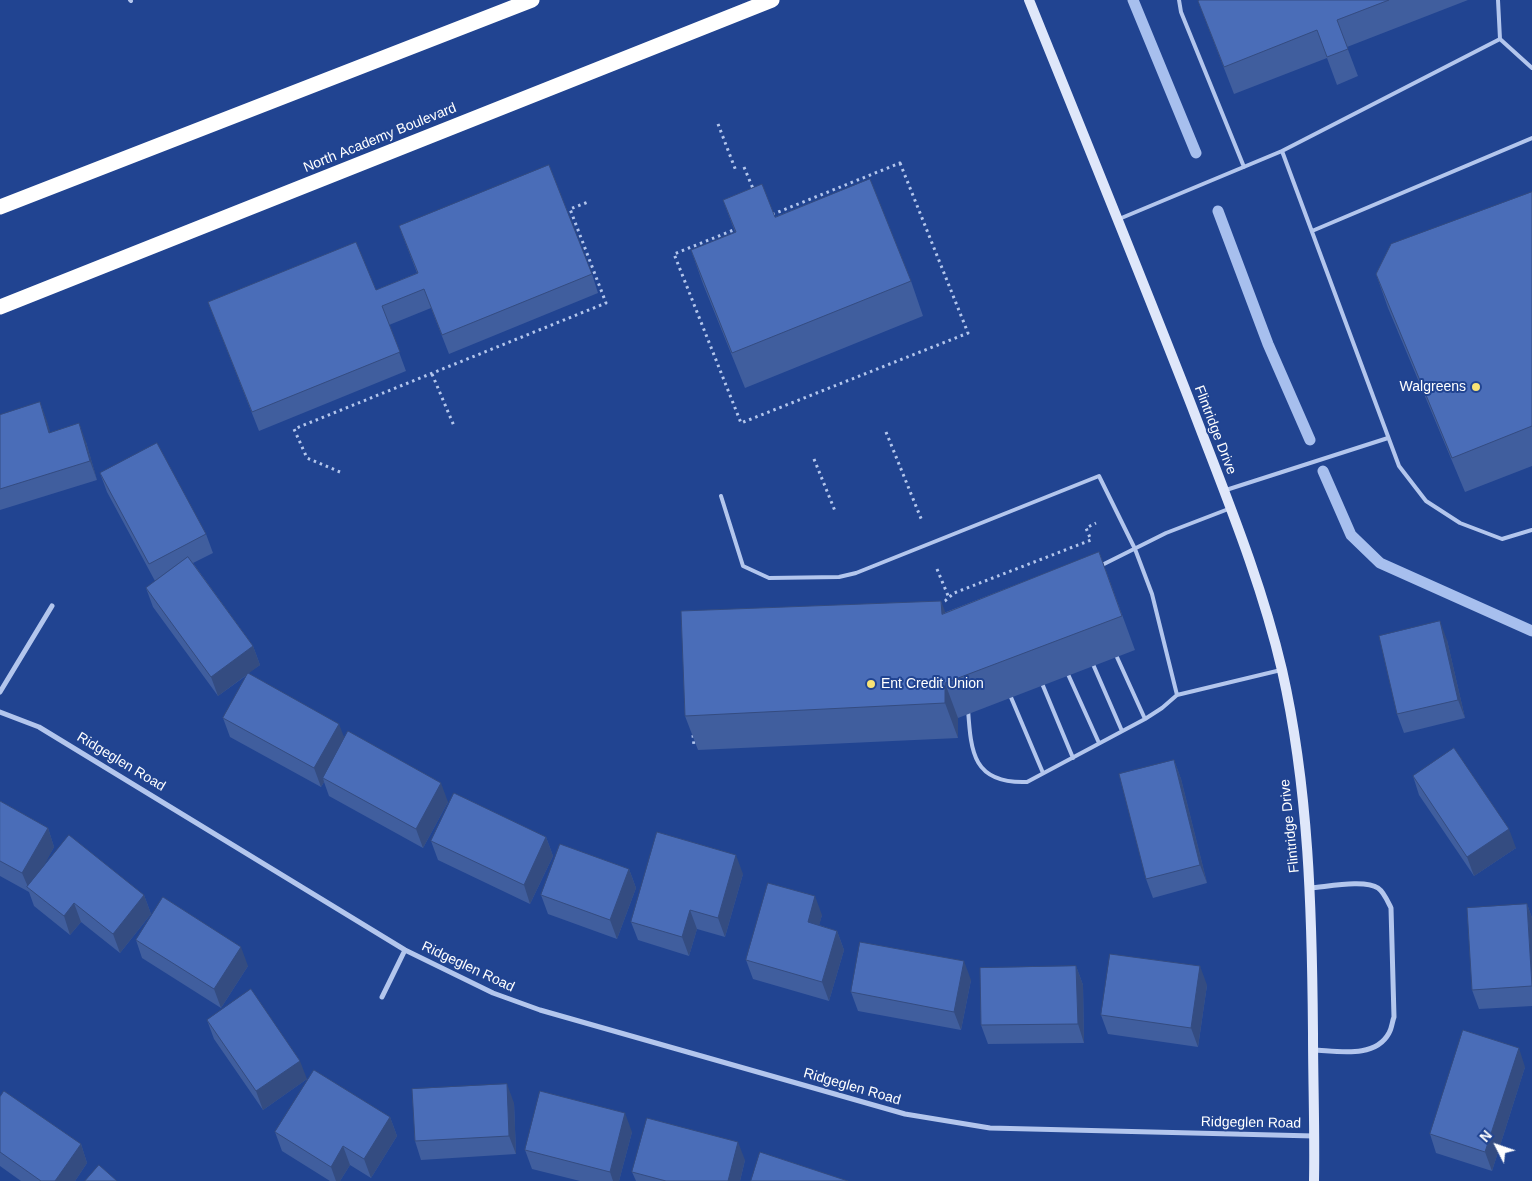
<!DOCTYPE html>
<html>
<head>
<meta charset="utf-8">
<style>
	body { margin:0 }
	#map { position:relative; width:1532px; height:1181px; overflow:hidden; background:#214491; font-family:Helvetica,sans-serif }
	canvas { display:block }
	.north { position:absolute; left:1472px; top:1121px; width:50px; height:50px; -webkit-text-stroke:4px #214491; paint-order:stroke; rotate:311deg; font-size:14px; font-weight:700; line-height:20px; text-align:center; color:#fff }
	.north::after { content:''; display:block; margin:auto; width:18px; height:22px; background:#fff; clip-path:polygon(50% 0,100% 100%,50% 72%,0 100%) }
</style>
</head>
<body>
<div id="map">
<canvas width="1532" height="1181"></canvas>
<div class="north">N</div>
</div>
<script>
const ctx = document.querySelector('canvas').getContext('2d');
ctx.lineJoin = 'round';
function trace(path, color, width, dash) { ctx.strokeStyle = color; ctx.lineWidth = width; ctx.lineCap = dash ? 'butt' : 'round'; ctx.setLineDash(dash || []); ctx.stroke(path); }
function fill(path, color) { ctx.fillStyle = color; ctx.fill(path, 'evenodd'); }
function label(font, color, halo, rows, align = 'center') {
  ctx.font = font + ' Helvetica,sans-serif'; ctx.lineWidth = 4; ctx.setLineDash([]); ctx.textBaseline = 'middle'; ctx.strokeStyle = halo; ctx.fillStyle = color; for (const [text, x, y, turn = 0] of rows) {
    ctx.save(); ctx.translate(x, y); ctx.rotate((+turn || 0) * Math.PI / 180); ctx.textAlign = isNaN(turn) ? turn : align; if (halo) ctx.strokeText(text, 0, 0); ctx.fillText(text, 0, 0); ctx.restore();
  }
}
const stream = new Path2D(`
	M1133 0 1196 153
	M1218 211 1268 344 1310 440
	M1323 471 1351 535 1380 563 1532 631`);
const path = new Path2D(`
	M718 124 736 171
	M900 163 968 333 741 423 674 254Z
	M744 167 754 191
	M432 374 454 426
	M886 432 922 521
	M814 459 835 511
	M340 472 307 458 294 429 606 303 570 209 588 202
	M937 569 949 598
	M939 604 945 601 954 593 1091 540 1086 528 1096 523
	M693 735 694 746`);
const lane = new Path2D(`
	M130 0 131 1
	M1179 0 1181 12 1244 167
	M1500 39 1532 68
	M1282 151 1500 39 1498 0
	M1119 219 1282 151 1399 466 1426 501 1460 523 1502 539 1532 530
	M1312 231 1532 138
	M1226 490 1388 438
	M721 496 743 566 769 578 839 577 856 573 1099 476 1135 549 1152 594 1177 695 1281 670
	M1100 566 1166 533 1231 508
	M1116 655 1145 719
	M1092 662 1122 731
	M1067 672 1099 743
	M1041 681 1073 758
	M1010 695 1043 773
	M968 709C971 753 973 784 1027 782L1145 719 1162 708 1177 695`);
const street = new Path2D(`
	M0 692 52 606
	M0 712 39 727 405 950 493 993 540 1010 905 1114 990 1128 1314 1136
	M1310 888C1326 887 1365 879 1378 888 1384 892 1388 902 1391 908L1394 1017C1392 1022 1392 1028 1389 1033 1375 1059 1338 1051 1313 1050
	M382 997 405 950`);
const secondary = new Path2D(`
	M1029 0C1084 136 1139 271 1192 407 1225 494 1261 580 1282 670 1309 789 1312 912 1313 1033 1313 1082 1315 1132 1314 1181`);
const highway = new Path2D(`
	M0 207 532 0
	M0 307 772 0`);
const wall = new Path2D(`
	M1200 0H1468L1347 47 1358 76 1337 85 1327 58 1234 94 1198 1Z
	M1532 192V466L1465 492 1388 308 1376 274Z
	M723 200 775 217 911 281 923 316 745 388 703 284 691 250 735 232Z
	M399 226 592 274 598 293 449 354 431 308 389 325 406 371 259 431 208 302 376 290 417 273Z
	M40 402 50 432 86 442 97 480 0 510V415Z
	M100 473 206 534 213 553 193 563 253 646 260 665 248 673 344 738 448 802 423 848 329 796 324 782 321 787 230 737 223 718 247 675 218 696 153 607 146 588 155 581 107 492Z
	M1099 552 1135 650 958 718V738L698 750 685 716 946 612Z
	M1447 640 1465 718 1404 733 1397 714Z
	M1174 760 1181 779 1207 883 1153 898 1146 879Z
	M1413 776 1516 848 1474 876 1419 795Z
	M0 801 48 828 54 847 42 868 144 895 151 914 120 953 81 922 70 935 34 906 29 892 0 876Z
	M546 837 553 856 530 904 438 860 431 841Z
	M629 869 636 888 617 939 548 914 541 895Z
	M743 874 725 937 697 929 689 956 638 940 631 922Z
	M1527 904 1532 918V1006L1479 1009 1472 990Z
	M822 915 819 925 837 931 844 950 829 1001 753 979 746 960Z
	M136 940 248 966 221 1008 142 958Z
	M1076 966 1083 985 1084 1043 988 1044 981 1025Z
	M971 980 961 1030 858 1011 851 992Z
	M1207 985 1198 1047 1108 1034 1101 1015Z
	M207 1020 307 1079 263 1110 214 1039Z
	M1525 1067 1492 1171 1436 1153 1430 1134Z
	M0 1097 81 1144 87 1163 75 1181H21L0 1166Z
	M514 1103 516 1154 421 1160 415 1141Z
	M390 1117 397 1136 371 1178 350 1165 340 1181H330L282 1151 275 1132Z
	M632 1132 619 1181H580L532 1169 525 1150Z
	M745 1160 740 1181H636L632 1172Z`);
const shadedWall = new Path2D(`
	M40 402 47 421 56 451 49 433Z
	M79 423 86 442 97 480 90 461Z
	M941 601 954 635 942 614Z
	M1440 621 1447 640 1465 718 1458 700Z
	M253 646 260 665 218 696 211 677Z
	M945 683 958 718V738L945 703Z
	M339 724 346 742 323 778 324 782 321 787 314 768Z
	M1174 760 1181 779 1207 883 1200 865Z
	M441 783 448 802 423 848 416 829Z
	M48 828 54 847 31 890 28 887 22 873Z
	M1509 829 1516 848 1474 876 1467 857Z
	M546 837 553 856 530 904 524 885Z
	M736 855 743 874 725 937 718 918Z
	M629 869 636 888 617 939 610 920Z
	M144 895 151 914 120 953 113 934Z
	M815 896 822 915 815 941 808 922Z
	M74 903 81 922 70 935 64 916Z
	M1527 904 1532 918V987V986Z
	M690 910 697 929 689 956 682 937Z
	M837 931 844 950 829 1001 822 982Z
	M241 947 248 966 221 1008 214 989Z
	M964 961 971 980 961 1030 954 1012Z
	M1076 966 1083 985 1084 1043 1078 1024Z
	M1200 966 1207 985 1198 1047 1191 1028Z
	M1519 1048 1525 1067 1492 1171 1485 1152Z
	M300 1061 307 1079 263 1110 256 1091Z
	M507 1084 514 1103 516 1154 509 1136Z
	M625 1113 632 1132 619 1181H613L610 1172Z
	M390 1117 397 1136 371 1178 364 1159Z
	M738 1142 745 1160 740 1181H728Z
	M81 1144 87 1163 75 1181H55Z
	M343 1146 350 1165 340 1181H336L331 1167Z`);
const building = new Path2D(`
	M1200 0H1389L1337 20 1348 49 1327 57 1317 30 1224 67 1198 1Z
	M549 165 592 274 442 335 424 289 382 306 400 352 252 412 208 302 356 242 376 290 418 273 399 226Z
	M870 179 911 281 732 353 691 250 736 232 723 200 762 184 775 217Z
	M1532 192V426L1452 458 1376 274 1391 244Z
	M40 402 49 433 79 423 90 461 0 489V415Z
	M157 443 206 534 149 564 100 473Z
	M1099 552 1122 616 945 683V703L685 716 681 611 941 601 942 614Z
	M188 557 253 646 211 677 146 588Z
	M1440 621 1458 700 1397 714 1379 636Z
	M248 673 339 724 314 768 223 718Z
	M348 731 441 783 416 829 323 778Z
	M1454 748 1509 829 1467 857 1413 776Z
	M1174 760 1200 865 1146 879 1119 774Z
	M454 793 546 837 524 885 431 841Z
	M0 801 48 828 22 873 0 861Z
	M657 832 736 855 718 918 690 910 682 937 631 922Z
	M69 835 144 895 113 934 74 903 64 916 27 887Z
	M560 844 629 869 610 920 541 895Z
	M768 883 815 896 808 922 837 931 822 982 746 960Z
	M163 897 241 947 214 989 136 940Z
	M1527 904 1532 986 1472 990 1467 908Z
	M860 942 964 961 954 1012 851 992Z
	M1110 954 1200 966 1191 1028 1101 1015Z
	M1076 966 1078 1024 981 1025 980 968Z
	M251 989 300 1061 256 1091 207 1020Z
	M1463 1030 1519 1048 1485 1152 1430 1134Z
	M314 1070 390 1117 364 1159 343 1146 331 1167 275 1132Z
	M507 1084 509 1136 415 1141 412 1089Z
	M4 1091 81 1144 55 1181H41L0 1152V1097Z
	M540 1091 625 1113 610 1172 525 1150Z
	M647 1118 738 1142 728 1181H666L632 1172Z
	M760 1152 848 1181H751Z
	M99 1165 117 1181H85Z`);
const markers = [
	[1476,387,5,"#f9e375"],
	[871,684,5,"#f9e375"]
];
const streetNames = [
	["North Academy Boulevard",380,138,-22],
	["Flintridge Drive",1215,430,69],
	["Ridgeglen Road",121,762,31],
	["Flintridge Drive",1290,826,-96],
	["Ridgeglen Road",468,967,25],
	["Ridgeglen Road",852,1087,16],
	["Ridgeglen Road",1251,1123,1]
];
const poiNames = [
	["Walgreens",1466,387],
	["Ent Credit Union",881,684,"left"]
];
trace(stream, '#a7bfee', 11);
trace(path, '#b3c6ed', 3, [2.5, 4]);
trace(lane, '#b3c6ed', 4);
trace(street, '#b3c6ed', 5);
trace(secondary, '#dfe7fa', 10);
trace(highway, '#fff', 15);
fill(wall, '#405e9e');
fill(shadedWall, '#344c81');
fill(building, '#4a6db8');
trace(building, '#344c81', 1);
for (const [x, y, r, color] of markers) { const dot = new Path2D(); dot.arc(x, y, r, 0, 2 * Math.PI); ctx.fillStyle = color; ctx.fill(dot); trace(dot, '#214491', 2); }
label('14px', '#fff', '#214491', streetNames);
label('14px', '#fff', '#214491', poiNames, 'right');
</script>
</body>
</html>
